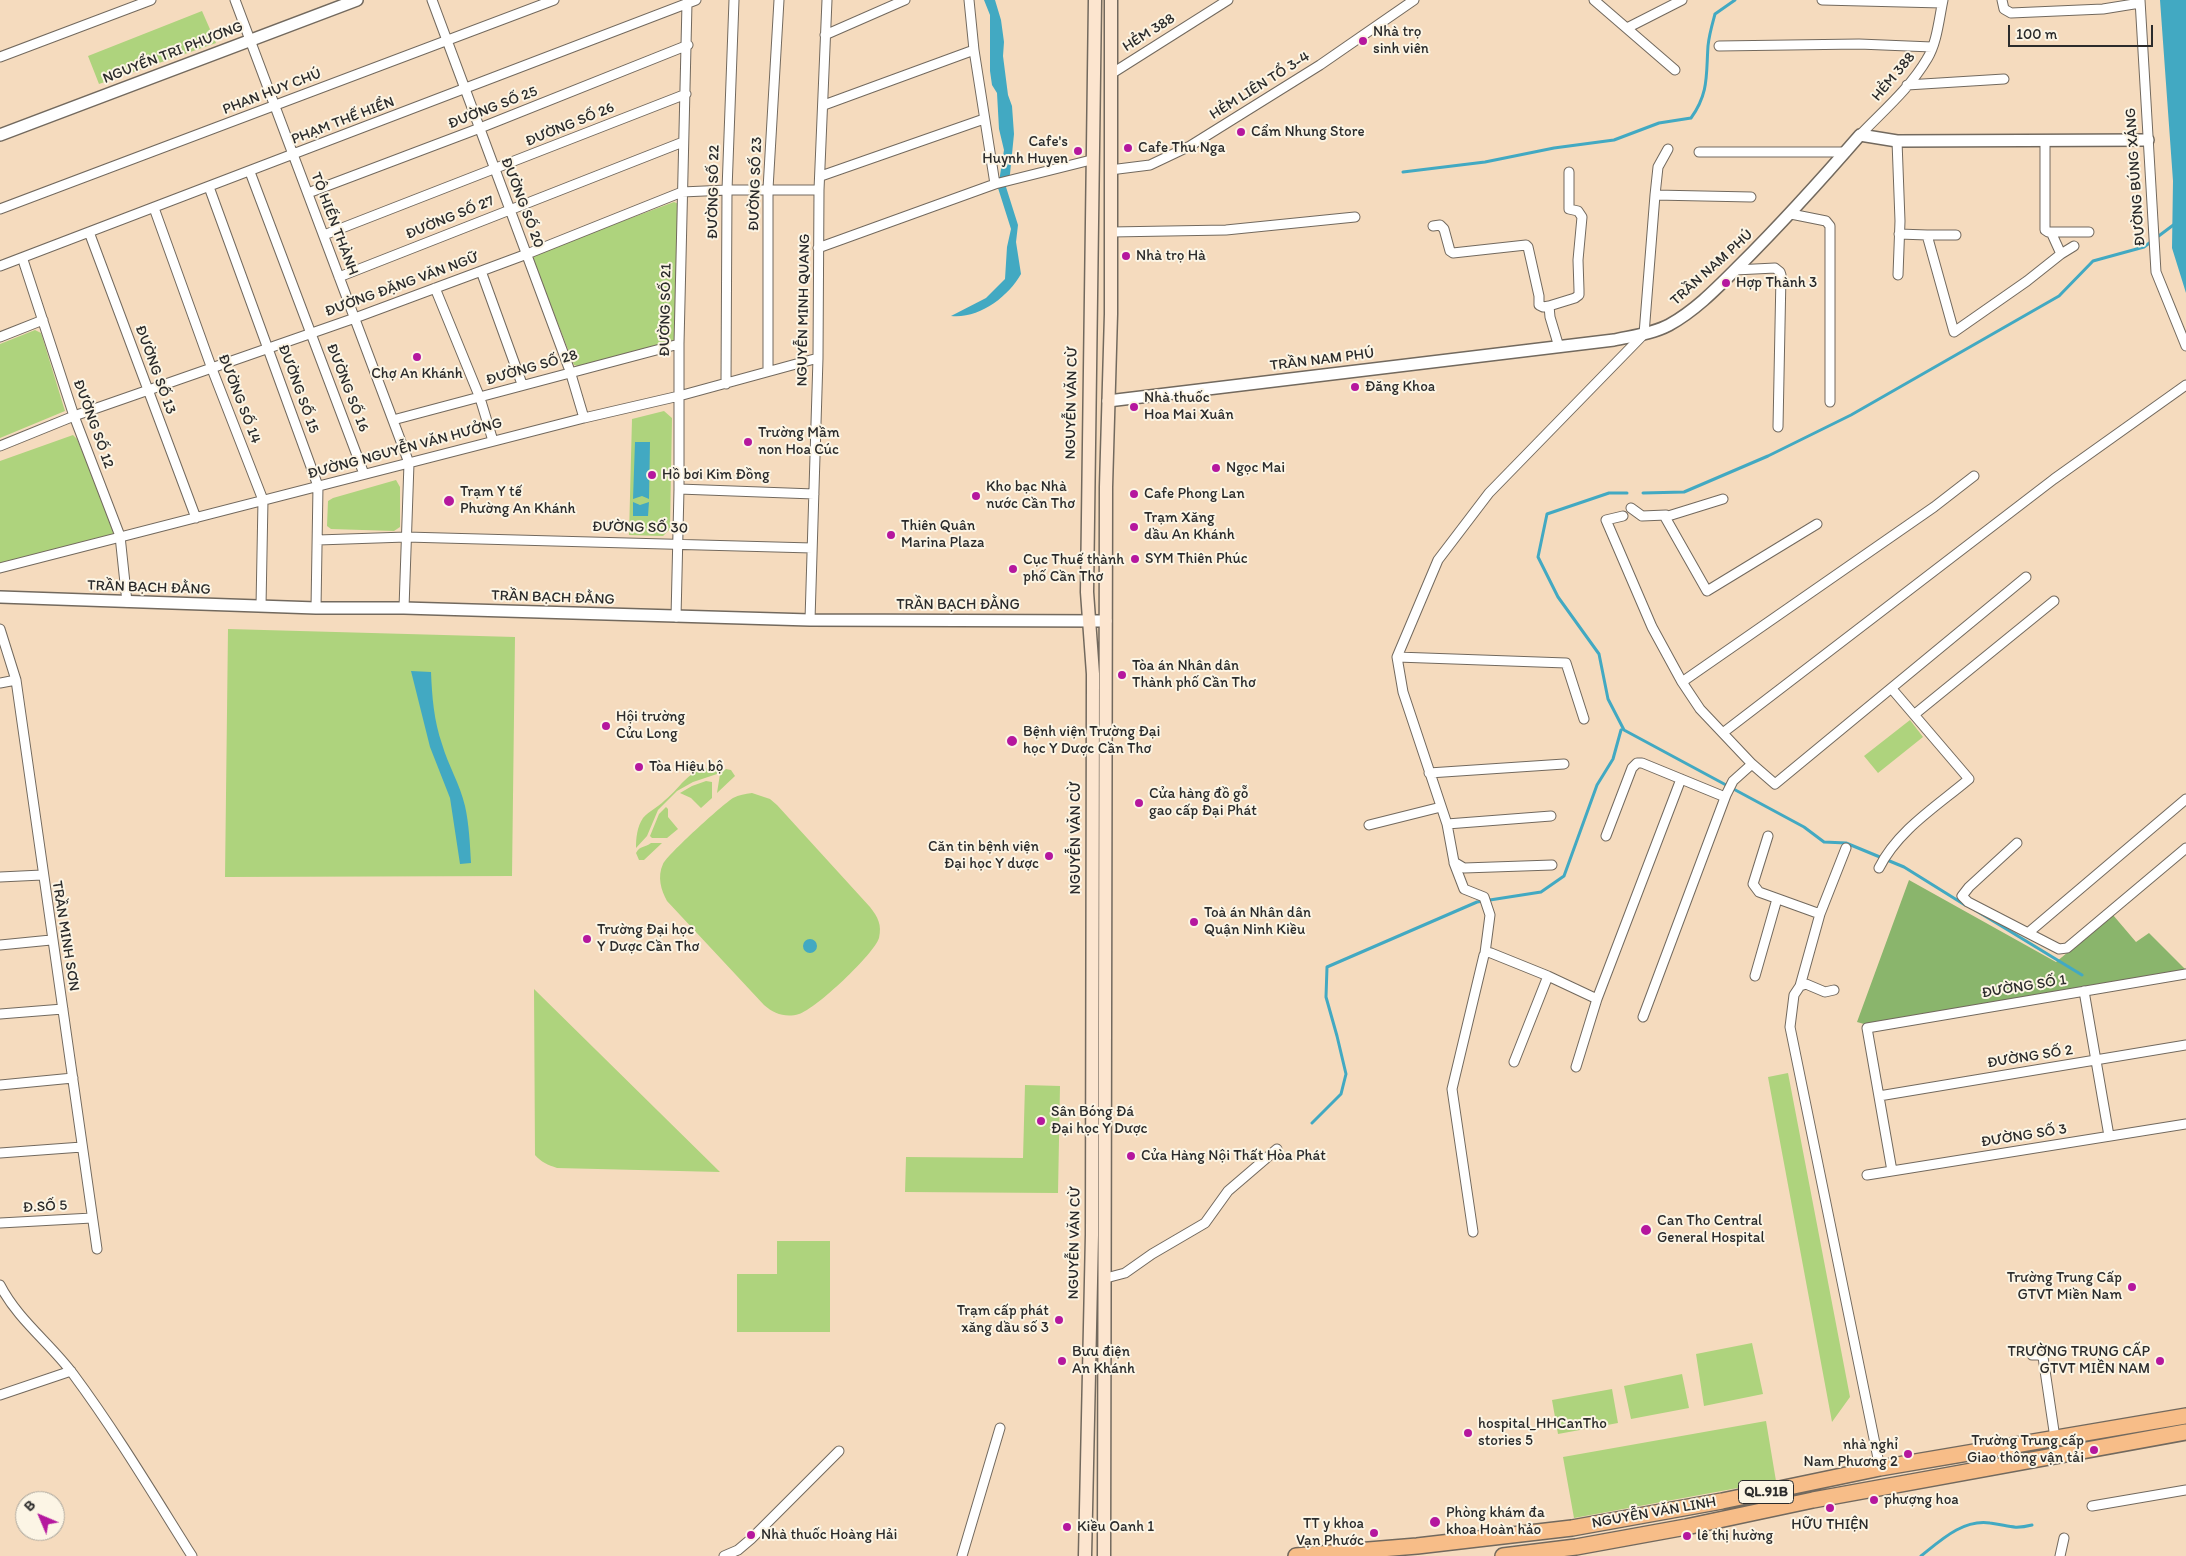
<!DOCTYPE html>
<html>
<head>
<meta charset="utf-8">
<style>
	body { margin:0 }
	#map { position:relative; width:2186px; height:1556px; overflow:hidden; background:#f5dbbe; font-family:Itim,sans-serif }
	canvas { display:block }
	.north { position:absolute; left:15px; top:1491px; width:50px; height:50px; box-sizing:border-box; background:#fcf5e5; border:1px solid #a8a49b; border-radius:50%; rotate:315deg; font-size:14px; font-weight:700; line-height:20px; text-align:center; color:#2b2b2b }
	.north::after { content:''; display:block; margin:auto; width:18px; height:22px; background:#b5179e; clip-path:polygon(50% 0,100% 100%,50% 72%,0 100%) }
	.scale { position:absolute; left:2008px; top:25px; width:145px; height:22px; box-sizing:border-box; border:2px solid #2b2b2b; border-top:0; padding-left:6px; font-size:15px; line-height:18px; white-space:nowrap; color:#2b2b2b; -webkit-text-stroke:4px #fcf5e5; paint-order:stroke }
</style>
</head>
<body>
<div id="map">
<canvas width="2186" height="1556"></canvas>
<div class="north">B</div>
<div class="scale">100 m</div>
</div>
<script>
const ctx = document.querySelector('canvas').getContext('2d');
ctx.lineJoin = 'round';
function fill(path, color) { ctx.fillStyle = color; ctx.fill(path, 'evenodd'); }
function trace(path, color, width, dash) { ctx.strokeStyle = color; ctx.lineWidth = width; ctx.lineCap = dash ? 'butt' : 'round'; ctx.setLineDash(dash || []); ctx.stroke(path); }
function label(font, color, halo, rows, align = 'center') {
  ctx.font = font + ' Itim,sans-serif'; ctx.lineWidth = 4; ctx.setLineDash([]); ctx.textBaseline = 'middle'; ctx.strokeStyle = halo; ctx.fillStyle = color; for (const [text, x, y, turn = 0] of rows) {
    ctx.save(); ctx.translate(x, y); ctx.rotate((+turn || 0) * Math.PI / 180); ctx.textAlign = isNaN(turn) ? turn : align; if (halo) ctx.strokeText(text, 0, 0); ctx.fillText(text, 0, 0); ctx.restore();
  }
}
const green = new Path2D(`
	M202 11 216 43 99 84 88 56Z
	M674 202 681 205 675 340 578 366 574 365 533 259 534 254Z
	M35 330 41 333 42 336 65 411 0 438V344Z
	M664 411 672 418 670 529 663 536 629 535 632 419Z
	M73 435 77 439 115 530 113 536 0 563V461Z
	M396 480 400 487V527L394 531 331 529 327 526 328 501 333 498Z
	M228 629 515 637 512 876 225 877Z
	M1910 720 1923 737 1878 773 1864 756Z
	M717 767H723L717 774 693 782 677 791 658 810 647 836 636 848C636 838 637 827 643 818 649 811 658 807 664 801 686 783 685 770 717 767Z
	M726 769 731 770 735 776 717 793 720 774Z
	M706 781 712 782V798L701 808 691 798 680 793 692 786Z
	M752 793 770 799 777 805 870 907C878 917 882 925 879 938 874 954 816 1009 799 1014 786 1018 774 1014 764 1005L667 901C661 890 657 877 663 864 668 854 722 805 733 798 739 795 745 794 752 793Z
	M666 807 668 809V817L678 829 667 838H652L650 836 659 814Z
	M651 843H662L644 860H639L636 853C640 845 645 848 651 843Z
	M534 989 720 1172 557 1168C548 1165 541 1162 535 1155Z
	M1788 1073 1850 1397 1832 1422 1768 1077Z
	M1025 1085 1060 1086 1058 1193 905 1192 906 1157 1023 1158Z
	M777 1241H830V1332H737V1274H777Z
	M1752 1343 1763 1394 1704 1406 1696 1354Z
	M1682 1374 1689 1408 1631 1419 1624 1386Z
	M1612 1389 1618 1423 1558 1434 1552 1400Z
	M1766 1421 1776 1481 1574 1518 1563 1457Z`);
const forest = new Path2D(`
	M1909 880 2056 962 2113 915 2136 942 2149 933 2186 970 1864 1024 1857 1022Z`);
const water = new Path2D(`
	M984 0H995L1001 20 1004 42 1003 56 1008 95 1012 106 1014 134 1010 174 1006 187 1018 225 1016 242 1021 274C1008 297 979 319 951 316L986 298 1005 279 1007 247 1011 229 998 188 1004 150 999 129 997 93 992 85 990 71V15Z
	M2160 0H2186V293L2172 248 2173 181Z
	M635 442H650L649 499 642 496 633 499Z
	M633 502 640 505 649 502 648 516H633Z
	M411 671 431 672C432 697 434 721 442 744 448 765 460 784 465 806 469 824 470 844 471 863L460 864 450 798 430 747Z
	M803 946a7 7 0 1 1 14 0a7 7 0 1 1-14 0Z`);
const stream = new Path2D(`
	M1403 172 1485 162 1554 148 1614 140 1659 123 1691 118C1709 93 1706 75 1708 46 1709 35 1712 25 1715 14L1735 0
	M1627 493H1609L1547 514 1538 557 1558 597 1599 654 1608 699 1624 730 1804 827 1824 842 1846 843 1904 867 1965 905
	M1643 493 1684 492 1768 456 1851 415 2059 296 2093 261 2144 247 2176 223
	M1975 910 2082 975
	M1312 1123 1341 1094 1346 1074 1337 1036 1326 997 1327 967 1477 902 1541 892 1564 876 1597 785 1613 759 1621 730
	M1921 1556C1941 1540 1963 1519 1990 1523 2008 1525 2012 1530 2032 1525`);
const minor = new Path2D(`
	M235 0 409 463 404 608
	M432 0 570 371 584 418
	M969 0 974 50 995 184
	M1594 0 1675 70
	M1822 0 1942 3
	M2002 0 2004 9 2011 13 2103 9 2140 3
	M2140 0 2156 272 2186 346
	M1627 28 1682 0
	M825 35 905 0
	M1719 46 1859 44 1932 47
	M0 57 151 0
	M1111 74 1228 0
	M1907 85 2004 79
	M824 105 974 50
	M1860 135C1883 111 1910 88 1927 59 1937 43 1939 19 1943 0
	M1897 141 1900 221 1898 275
	M2045 141V230L2048 232H2089
	M1699 152H1846
	M1110 170 1150 165 1190 146 1320 65 1414 0
	M250 172 364 474
	M821 176 984 119
	M209 187 318 486 316 608
	M308 193 480 128 688 45
	M1655 195 1658 167 1668 149
	M154 208 212 369 263 500 261 606
	M0 209 554 0
	M1791 214 1826 221 1830 226V402
	M1433 226 1440 225 1444 229 1450 251 1453 253 1526 245 1528 247 1539 296V305L1543 307 1549 306
	M89 232 196 518
	M1111 232 1226 230 1355 217
	M2051 232 2061 254
	M1899 234 1927 235 1954 332 2027 281 2061 254 2074 246
	M324 235 686 94
	M1927 235H1956
	M818 248 995 184 1091 160
	M20 259 23 260 74 416 120 536 127 602
	M0 266 696 0
	M1735 270 1775 268 1780 272 1781 275 1778 427
	M481 271 522 384
	M339 277 683 142
	M435 288 480 398 493 441
	M0 337 43 320
	M1559 347 1550 317 1549 306 1575 298 1579 295V290L1578 260 1582 217 1578 211 1569 209V172
	M768 370V189L779 0
	M726 384 727 190 734 0
	M393 420 679 344
	M0 446 74 416 355 318 527 254 682 192 727 190H819
	M679 489 814 494
	M1723 499 1665 517 1707 591 1817 524
	M1631 508 1642 516 1666 515
	M1623 516 1606 520 1652 627 1682 682 1700 709 1752 764 1775 784 2026 577
	M318 540 406 537 812 548
	M0 568 584 418 679 396 818 358
	M676 617 679 489V344L687 3
	M810 620 818 358 819 190 827 0
	M0 629 16 680 97 1249
	M1397 657 1403 692 1447 824 1454 862 1464 868 1552 865
	M1682 682 1934 507 1974 476
	M0 683 16 680
	M1915 714 2054 601
	M1584 719 1566 663 1397 657 1438 560 1489 493 1644 334 1655 195 1751 197
	M1724 732 2054 479 2186 385
	M1429 773 1564 764
	M1447 824 1551 816
	M1369 825 1441 807
	M1606 836 1632 768 1637 763H1642L1725 797
	M1768 836 1753 884 1759 892 1820 914
	M2017 843 1969 887 1962 896 1968 902 2059 949 2067 948 2186 848
	M1454 863 1464 889 1484 897 1490 915 1485 953
	M1879 868C1898 830 1937 806 1969 779L1892 689
	M0 877 42 875
	M2028 933 2186 799
	M0 945 51 940
	M1755 976 1777 899
	M1800 986 1820 914 1846 848
	M1834 990 1825 992 1806 984 1800 986 1794 995 1790 1027 1880 1468
	M2084 991 2109 1136
	M0 1014 63 1009
	M1643 1017 1726 795 1733 781 1752 764
	M1514 1062 1548 976
	M1576 1067 1597 999 1681 779
	M0 1085 73 1078
	M1879 1096 2186 1045
	M0 1153 82 1147
	M1892 1171 1867 1028 2186 974
	M1867 1175 2186 1124
	M0 1223 92 1218
	M1473 1232 1452 1089 1484 955 1488 952 1491 953 1548 976 1597 999
	M1106 1278 1125 1273 1152 1254 1205 1223 1228 1191 1277 1149
	M0 1285C18 1320 50 1343 73 1374 116 1432 153 1494 192 1556
	M2032 1355H2039L2043 1357 2055 1438
	M0 1395 71 1371
	M2092 1506 2186 1490
	M724 1556 738 1550 751 1539 839 1451
	M962 1556 1000 1428
	M2060 1556 2064 1538`);
const tertiary = new Path2D(`
	M0 135 357 0
	M1108 401 1614 340C1632 336 1652 334 1669 325 1696 310 1717 288 1739 266 1781 224 1821 180 1860 135L1897 141 2148 140
	M0 597 316 608H404L810 620 1106 621`);
const secondary = new Path2D(`
	M1085 1556 1092 1235 1093 674 1087 592 1095 0
	M1104 1556 1106 487 1111 314V0`);
const trunk = new Path2D(`
	M1296 1556 1417 1546 1572 1528 1722 1501 1880 1468 2186 1416
	M1503 1556 1576 1547 1686 1527 1813 1500 2186 1432`);
const markers = [
	[1363,41,5,"#b5179e"],
	[1241,132,5,"#b5179e"],
	[1128,148,5,"#b5179e"],
	[1078,151,5,"#b5179e"],
	[1126,256,5,"#b5179e"],
	[1726,283,5,"#b5179e"],
	[417,357,5,"#b5179e"],
	[1355,387,5,"#b5179e"],
	[1134,407,5,"#b5179e"],
	[748,442,5,"#b5179e"],
	[1216,468,5,"#b5179e"],
	[652,475,5,"#b5179e"],
	[1134,494,5,"#b5179e"],
	[976,496,5,"#b5179e"],
	[449,501,6,"#b5179e"],
	[1134,527,5,"#b5179e"],
	[891,535,5,"#b5179e"],
	[1135,559,5,"#b5179e"],
	[1013,569,5,"#b5179e"],
	[1122,675,5,"#b5179e"],
	[606,726,5,"#b5179e"],
	[1012,741,6,"#b5179e"],
	[639,767,5,"#b5179e"],
	[1139,803,5,"#b5179e"],
	[1049,856,5,"#b5179e"],
	[1194,922,5,"#b5179e"],
	[587,939,5,"#b5179e"],
	[1041,1121,5,"#b5179e"],
	[1131,1156,5,"#b5179e"],
	[1646,1230,6,"#b5179e"],
	[2132,1287,5,"#b5179e"],
	[1059,1320,5,"#b5179e"],
	[1062,1361,5,"#b5179e"],
	[2160,1361,5,"#b5179e"],
	[1468,1433,5,"#b5179e"],
	[2094,1450,5,"#b5179e"],
	[1908,1454,5,"#b5179e"],
	[1874,1500,5,"#b5179e"],
	[1830,1508,5,"#b5179e"],
	[1435,1522,6,"#b5179e"],
	[1067,1527,5,"#b5179e"],
	[1374,1533,5,"#b5179e"],
	[751,1535,5,"#b5179e"],
	[1687,1536,5,"#b5179e"]
];
const shields = [
	[1766,1492,55]
];
const shieldNames = [
	["QL.91B",1766,1492]
];
const poiNames = [
	["Nhà trọ",1373,32],
	["sinh viên",1373,49],
	["Cẩm Nhung Store",1251,132],
	["Cafe's",1068,142,"right"],
	["Huynh Huyen",1068,159,"right"],
	["Cafe Thu Nga",1138,148],
	["Nhà trọ Hà",1136,256],
	["Hợp Thành 3",1736,283],
	["Chợ An Khánh",417,374,"center"],
	["Đăng Khoa",1365,387],
	["Nhà thuốc",1144,398],
	["Hoa Mai Xuân",1144,415],
	["Trường Mầm",758,433],
	["non Hoa Cúc",758,450],
	["Ngọc Mai",1226,468],
	["Hồ bơi Kim Đồng",662,475],
	["Kho bạc Nhà",986,487],
	["nước Cần Thơ",986,504],
	["Trạm Y tế",460,492],
	["Phường An Khánh",460,509],
	["Cafe Phong Lan",1144,494],
	["Trạm Xăng",1144,518],
	["dầu An Khánh",1144,535],
	["Thiên Quân",901,526],
	["Marina Plaza",901,543],
	["SYM Thiên Phúc",1145,559],
	["Cục Thuế thành",1023,560],
	["phố Cần Thơ",1023,577],
	["Tòa án Nhân dân",1132,666],
	["Thành phố Cần Thơ",1132,683],
	["Hội trường",616,717],
	["Cửu Long",616,734],
	["Bệnh viện Trường Đại",1023,732],
	["học Y Dược Cần Thơ",1023,749],
	["Tòa Hiệu bộ",649,767],
	["Cửa hàng đồ gỗ",1149,794],
	["gao cấp Đại Phát",1149,811],
	["Căn tin bệnh viện",1039,847,"right"],
	["Đại học Y dược",1039,864,"right"],
	["Toà án Nhân dân",1204,913],
	["Quận Ninh Kiều",1204,930],
	["Trường Đại học",597,930],
	["Y Dược Cần Thơ",597,947],
	["Sân Bóng Đá",1051,1112],
	["Đại học Y Dược",1051,1129],
	["Cửa Hàng Nội Thất Hòa Phát",1141,1156],
	["Can Tho Central",1657,1221],
	["General Hospital",1657,1238],
	["Trường Trung Cấp",2122,1278,"right"],
	["GTVT Miền Nam",2122,1295,"right"],
	["Trạm cấp phát",1049,1311,"right"],
	["xăng dầu số 3",1049,1328,"right"],
	["Bưu điện",1072,1352],
	["An Khánh",1072,1369],
	["TRƯỜNG TRUNG CẤP",2150,1352,"right"],
	["GTVT MIỀN NAM",2150,1369,"right"],
	["hospital_HHCanTho",1478,1424],
	["stories 5",1478,1441],
	["Trường Trung cấp",2084,1441,"right"],
	["Giao thông vận tải",2084,1458,"right"],
	["nhà nghỉ",1898,1445,"right"],
	["Nam Phương 2",1898,1462,"right"],
	["phượng hoa",1884,1500],
	["Phòng khám đa",1446,1513],
	["khoa Hoàn hảo",1446,1530],
	["TT y khoa",1364,1524,"right"],
	["Vạn Phước",1364,1541,"right"],
	["HỮU THIỆN",1830,1525,"center"],
	["Kiều Oanh 1",1077,1527],
	["Nhà thuốc Hoàng Hải",761,1535],
	["lê thị hường",1697,1536]
];
const streetNames = [
	["HẺM 388",1149,33,-32],
	["NGUYỂN TRI PHƯƠNG",173,53,-21],
	["HẺM 388",1894,77,-50],
	["HẺM LIÊN TỔ 3-4",1260,86,-32],
	["PHAN HUY CHÚ",272,92,-21],
	["ĐƯỜNG SỐ 25",493,108,-21],
	["PHẠM THẾ HIỂN",343,121,-21],
	["ĐƯỜNG SỐ 26",570,125,-22],
	["ĐƯỜNG BÚNG XÁNG",2136,177,-94],
	["ĐƯỜNG SỐ 23",756,184,-88],
	["ĐƯỜNG SỐ 22",714,192,-89],
	["ĐƯỜNG SỐ 20",522,203,69],
	["ĐƯỜNG SỐ 27",450,218,-22],
	["TÔ HIẾN THÀNH",334,224,69],
	["TRẦN NAM PHÚ",1712,268,-42],
	["ĐƯỜNG ĐẶNG VĂN NGỮ",402,285,-20],
	["ĐƯỜNG SỐ 21",666,310,-89],
	["NGUYỄN MINH QUANG",804,310,-89],
	["TRẦN NAM PHÚ",1322,360,-7],
	["ĐƯỜNG SỐ 28",532,368,-16],
	["ĐƯỜNG SỐ 13",155,370,70],
	["ĐƯỜNG SỐ 16",347,388,69],
	["ĐƯỜNG SỐ 15",298,389,70],
	["ĐƯỜNG SỐ 14",239,399,69],
	["NGUYỄN VĂN CỪ",1072,403,-89],
	["ĐƯỜNG SỐ 12",93,424,70],
	["ĐƯỜNG NGUYỄN VĂN HƯỞNG",405,449,-15],
	["ĐƯỜNG SỐ 30",640,528,1],
	["TRẦN BẠCH ĐẰNG",149,588,2],
	["TRẦN BẠCH ĐẰNG",553,598,2],
	["TRẦN BẠCH ĐẰNG",958,605],
	["NGUYỄN VĂN CỪ",1076,838,-90],
	["TRẦN MINH SƠN",65,936,81],
	["ĐƯỜNG SỐ 1",2024,987,-9],
	["ĐƯỜNG SỐ 2",2030,1057,-9],
	["ĐƯỜNG SỐ 3",2024,1136,-9],
	["Đ.SỐ 5",45,1207,-3],
	["NGUYỄN VĂN CỪ",1075,1243,-89],
	["NGUYỄN VĂN LINH",1654,1513,-10]
];
fill(green, '#aed37d');
fill(forest, '#8ab56c');
fill(water, '#42a9c2');
trace(stream, '#42a9c2', 3);
trace(minor, '#72695e', 11);
trace(tertiary, '#72695e', 14);
trace(secondary, '#72695e', 15);
trace(trunk, '#72695e', 18);
trace(minor, '#fff', 9);
trace(tertiary, '#fff', 11);
trace(secondary, '#fce5cf', 12);
trace(trunk, '#f7bd88', 15);
for (const [x, y, r, color] of markers) { const dot = new Path2D(); dot.arc(x, y, r, 0, 2 * Math.PI); ctx.fillStyle = color; ctx.fill(dot); trace(dot, '#fcf5e5', 2); }
for (const [x, y, w] of shields) { const box = new Path2D(); box.roundRect(x - w / 2, y - 11.5, w, 23, 4); ctx.fillStyle = '#fcf5e5'; ctx.fill(box); trace(box, '#2b2b2b', 1); }
label('bold 14px', '#2b2b2b', null, shieldNames);
label('15px', '#2b2b2b', '#fcf5e5', poiNames, 'left');
label('15px', '#2b2b2b', '#fcf5e5', streetNames);
</script>
</body>
</html>
